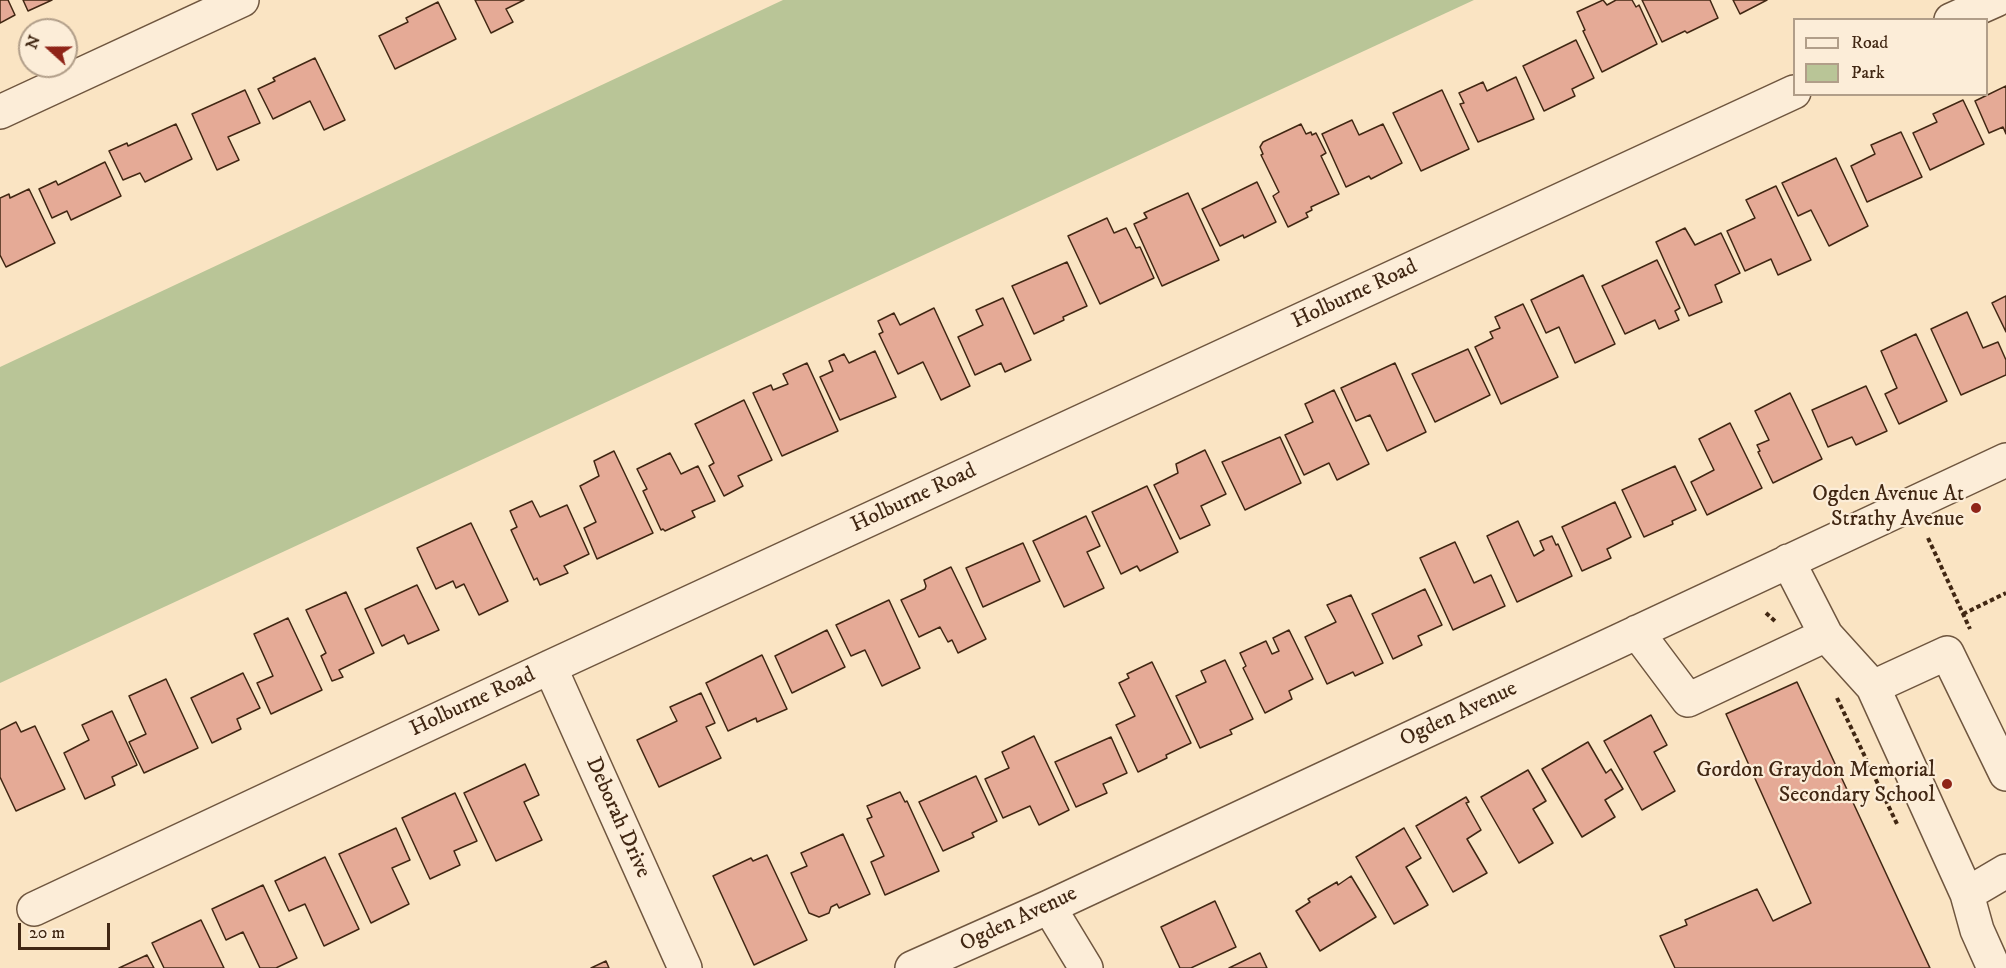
<!DOCTYPE html>
<html>
<head>
<meta charset="utf-8">
<style>
	body { margin:0 }
	#map { position:relative; width:2006px; height:968px; overflow:hidden; background:#fae4c3; font-family:"IM FELL DW Pica",serif }
	canvas { display:block }
	.legend { position:absolute; left:1793px; top:18px; width:195px; height:78px; box-sizing:border-box; background:#fcedd8; border:2px solid #b19e89; margin:0; padding:8px 10px; list-style:none; font-size:18px; color:#412713 }
	.legend li { display:flex; align-items:center; gap:12px; height:30px }
	.legend b { width:30px; border:2px solid #b19e89 }
	.north { position:absolute; left:18px; top:18px; width:60px; height:60px; box-sizing:border-box; background:#fcedd8; border:2px solid #b19e89; border-radius:50%; rotate:291deg; font-size:16px; font-weight:700; line-height:24px; text-align:center; color:#412713 }
	.north::after { content:''; display:block; margin:auto; width:21px; height:27px; background:#8f2418; clip-path:polygon(50% 0,100% 100%,50% 72%,0 100%) }
	.scale { position:absolute; left:18px; top:923px; width:92px; height:27px; box-sizing:border-box; border:3px solid #412713; border-top:0; padding-left:8px; font-size:18px; line-height:21px; white-space:nowrap; color:#412713; -webkit-text-stroke:4px #fcedd8; paint-order:stroke }
</style>
</head>
<body>
<div id="map">
<canvas width="2006" height="968"></canvas>
<ul class="legend">
<li><b style="height:8px;background:#fcedd8"></b>Road</li>
<li><b style="height:16px;background:#b9c597"></b>Park</li>
</ul>
<div class="north">N</div>
<div class="scale">20 m</div>
</div>
<script>
const ctx = document.querySelector('canvas').getContext('2d');
ctx.lineJoin = 'round';
function fill(path, color) { ctx.fillStyle = color; ctx.fill(path, 'evenodd'); }
function trace(path, color, width, dash) { ctx.strokeStyle = color; ctx.lineWidth = width; ctx.lineCap = dash ? 'butt' : 'round'; ctx.setLineDash(dash || []); ctx.stroke(path); }
function label(font, color, halo, rows, align = 'center') {
  ctx.font = font + ' "IM FELL DW Pica",serif'; ctx.lineWidth = 4.5; ctx.setLineDash([]); ctx.textBaseline = 'middle'; ctx.strokeStyle = halo; ctx.fillStyle = color; for (const [text, x, y, turn = 0] of rows) {
    ctx.save(); ctx.translate(x, y); ctx.rotate((+turn || 0) * Math.PI / 180); ctx.textAlign = isNaN(turn) ? turn : align; if (halo) ctx.strokeText(text, 0, 0); ctx.fillText(text, 0, 0); ctx.restore();
  }
}
const green = new Path2D(`
	M783 0H1474L0 683V367Z`);
const building = new Path2D(`
	M0 0H8L15 15 0 23Z
	M23 0H52L28 11Z
	M475 0H524L506 9 513 22 491 33Z
	M1603 0 1607 5 1616 0H1632L1636 7 1639 5 1657 44 1602 72 1583 31 1585 30 1577 12Z
	M1642 0H1710L1718 18 1687 33 1685 31 1662 42Z
	M1733 0H1767L1740 14Z
	M438 2 456 39 395 69 379 36 408 22 406 18Z
	M1576 40 1594 78 1572 89 1575 96 1544 111 1523 66Z
	M315 58 345 120 324 130 310 101 273 119 258 89 275 81 273 78Z
	M1516 77 1534 119 1478 142 1460 104 1464 103 1459 93 1483 82 1487 91Z
	M2006 86V134L2003 127 1989 133 1975 101Z
	M245 90 260 123 228 137 239 160 217 170 192 114Z
	M1442 90 1469 149 1421 171 1393 113Z
	M1963 100 1984 144 1930 170 1913 133 1937 122 1933 114Z
	M1352 120 1359 135 1383 124 1402 163 1371 179 1369 176 1346 187 1322 134Z
	M176 124 192 159 145 182 140 173 123 180 109 151 127 143 128 146Z
	M1301 124 1306 134 1311 132 1312 135 1316 133 1326 153 1321 156 1339 194 1311 207 1312 210 1306 213 1308 217 1288 227 1273 196 1279 192 1261 155 1263 154 1260 147 1263 142Z
	M1901 132 1922 177 1867 202 1851 166 1875 154 1871 145Z
	M1836 158 1868 226 1829 246 1811 210 1798 216 1782 183Z
	M105 162 121 196 71 220 67 211 52 218 39 189 56 181 58 185Z
	M1257 182 1276 222 1244 238 1243 235 1220 246 1202 209Z
	M1776 186 1811 260 1778 275 1771 259 1745 271 1727 231 1755 218 1746 200Z
	M29 189 55 243 6 267 0 255V198L9 194 10 198Z
	M1188 193 1219 260 1162 286 1134 224 1147 218 1144 213Z
	M1107 218 1114 233 1126 228 1136 248 1140 247 1154 278 1100 304 1068 236Z
	M1685 228 1695 245 1721 233 1740 273 1715 285 1722 302 1689 316 1656 242Z
	M1657 260 1680 308 1675 311 1679 320 1659 329 1655 320 1625 334 1602 286Z
	M1067 262 1087 306 1063 317 1064 320 1034 334 1012 286Z
	M1583 275 1615 344 1575 363 1559 327 1546 333 1531 300Z
	M2006 296V332L1992 303Z
	M1003 298 1031 360 1005 372 1001 363 975 375 958 337 983 325 976 310Z
	M1523 304 1558 377 1501 404 1475 347 1493 338 1490 332 1500 328 1495 317Z
	M934 308 970 386 941 400 923 362 898 374 879 334 883 332 878 321 894 313 900 325Z
	M1967 312 1983 348 1998 342 2006 360V375L1961 395 1931 329Z
	M1916 334 1947 401 1899 424 1885 394 1897 388 1881 351Z
	M1468 349 1490 395 1435 422 1412 374Z
	M875 351 896 397 840 420 820 377 833 371 829 361 844 354 849 363Z
	M807 363 838 431 782 456 753 393 771 385 773 390 788 384 783 374Z
	M1395 363 1426 432 1387 451 1370 415 1356 421 1341 388Z
	M1866 386 1887 431 1856 445 1852 437 1828 447 1812 410Z
	M1334 390 1369 464 1337 480 1329 463 1304 475 1285 435 1313 422 1305 404Z
	M1790 393 1822 459 1773 483 1758 452 1760 451 1757 445 1769 440 1755 411Z
	M744 400 772 460 738 476 743 486 724 496 709 466 714 463 695 424Z
	M1730 423 1762 488 1707 515 1691 482 1714 470 1699 439Z
	M1280 437 1301 483 1245 510 1222 462Z
	M1205 450 1226 494 1201 506 1210 525 1180 539 1154 485 1178 473 1176 464Z
	M614 451 653 533 597 559 584 528 596 522 580 486 599 476 594 461Z
	M670 453 681 474 698 466 715 501 692 511 695 517 665 531 663 529 661 530 643 491 647 489 637 469Z
	M1675 466 1696 510 1672 521 1673 524 1644 537 1622 490Z
	M1147 486 1178 552 1140 571 1137 566 1121 574 1092 512Z
	M532 501 540 517 567 505 589 554 564 566 568 573 540 585 537 578 534 580 511 530 517 527 510 511Z
	M1615 502 1631 537 1607 549 1611 558 1582 571 1562 527Z
	M1086 516 1100 546 1087 552 1104 588 1064 607 1033 541Z
	M1518 521 1534 556 1544 550 1540 541 1552 536 1556 545 1558 544 1572 576 1517 602 1487 536Z
	M471 523 508 601 479 615 464 584 456 588 453 581 436 589 417 548Z
	M1455 542 1474 583 1491 575 1505 606 1453 630 1420 558Z
	M1023 543 1040 581 983 607 966 568Z
	M951 567 986 639 958 653 952 640 948 642 940 627 919 637 901 600 925 589 926 586 924 580Z
	M417 585 439 630 408 644 404 635 382 646 365 609Z
	M1425 589 1442 625 1418 636 1422 645 1393 659 1372 614Z
	M346 592 374 653 339 670 343 677 332 681 321 656 326 653 306 610Z
	M1351 595 1383 663 1355 676 1353 672 1327 684 1305 637 1336 622 1327 605Z
	M889 600 920 668 882 686 865 650 851 656 836 625Z
	M288 618 322 690 271 714 257 683 273 676 254 634Z
	M827 630 845 667 792 693 775 656Z
	M1289 630 1313 679 1289 691 1292 699 1265 713 1243 668 1246 666 1240 653 1266 641 1272 654 1279 651 1273 638Z
	M762 655 787 709 757 722 756 718 728 731 706 683Z
	M1225 660 1253 719 1230 730 1232 734 1200 748 1176 696 1206 682 1201 671Z
	M1152 662 1191 743 1166 755 1167 758 1138 772 1116 725 1135 716 1119 683 1129 678 1127 674Z
	M243 673 260 708 237 719 241 729 212 743 191 698Z
	M166 679 198 748 144 773 129 742 146 734 129 696Z
	M1797 682 1930 968H1675L1660 936 1687 925 1685 920 1757 889 1773 921 1811 903 1726 714Z
	M701 693 715 723 706 727 721 758 659 787 637 740 677 721 670 707Z
	M112 711 137 765 112 777 115 785 85 799 64 753 89 740 82 725Z
	M1651 715 1667 745 1654 752 1675 791 1642 810 1604 741Z
	M16 722 21 732 35 726 65 789 16 811 0 777V730Z
	M1034 736 1069 810 1039 825 1030 806 1003 818 985 779 1009 768 1002 752Z
	M1111 737 1127 773 1103 784 1107 793 1076 807 1055 762Z
	M1588 742 1606 773 1611 769 1623 789 1605 800 1615 817 1582 837 1542 769Z
	M525 764 539 795 524 802 542 840 496 861 464 793Z
	M1528 770 1546 801 1533 809 1553 843 1519 863 1481 797Z
	M976 776 997 821 972 833 974 837 943 851 919 802Z
	M900 792 905 802 907 801 939 871 885 895 871 862 884 856 867 819 872 817 867 806Z
	M455 793 477 841 454 851 460 865 430 879 402 818Z
	M1466 797 1469 802 1466 803 1481 830 1467 839 1487 873 1453 892 1416 826Z
	M396 828 410 860 392 868 409 904 371 923 339 854Z
	M1404 828 1421 858 1406 867 1428 905 1394 924 1356 857Z
	M843 834 870 894 839 908 837 904 831 907 829 913 819 917 809 913 791 873 807 866 801 853Z
	M767 855 807 940 754 965 713 876 751 858 753 861Z
	M325 857 359 929 324 946 305 904 289 911 275 881Z
	M1351 876 1376 917 1320 951 1296 911 1310 902 1308 899 1337 882 1338 885Z
	M263 885 297 958 276 968H260L243 932 226 940 212 909Z
	M1215 901 1236 947 1191 968H1180L1161 927Z
	M201 920 224 968H164L152 943Z
	M1260 953 1267 968H1229Z
	M147 955 154 968H119Z
	M606 961 609 968H591Z`);
const path = new Path2D(`
	M1928 538 1970 629
	M1766 613 1777 623
	M1963 614 2006 593
	M1837 698 1897 824`);
const minor = new Path2D(`
	M1951 20 1996 0
	M0 112 242 0
	M1637 632 1688 700 1826 635 1788 561
	M1826 635 1873 687 1967 894 1977 930 1994 968
	M550 667 685 968
	M1873 687 1947 653 2006 774
	M1967 894 2006 871
	M1049 907 1086 968
	M34 909 550 667 1794 92
	M912 968 1049 907 2006 460`);
const markers = [
	[1976,508,6,"#8f2418"],
	[1947,784,6,"#8f2418"]
];
const streetNames = [
	["Holburne Road",1355,295,-25],
	["Holburne Road",914,499,-25],
	["Holburne Road",473,703,-25],
	["Ogden Avenue",1459,715,-25],
	["Deborah Drive",617,818,66],
	["Ogden Avenue",1019,920,-25]
];
const poiNames = [
	["Ogden Avenue At",1964,495],
	["Strathy Avenue",1964,520],
	["Gordon Graydon Memorial",1935,771],
	["Secondary School",1935,796]
];
fill(green, '#b9c597');
fill(building, '#e5aa96');
trace(building, '#412713', 1.5);
trace(minor, '#6f563f', 36);
trace(path, '#412713', 4, [4.5, 3]);
trace(minor, '#fcedd8', 33);
for (const [x, y, r, color] of markers) { const dot = new Path2D(); dot.arc(x, y, r, 0, 2 * Math.PI); ctx.fillStyle = color; ctx.fill(dot); trace(dot, '#fcedd8', 2); }
label('22px', '#412713', '#fcedd8', streetNames);
label('22px', '#412713', '#fcedd8', poiNames, 'right');
</script>
</body>
</html>
